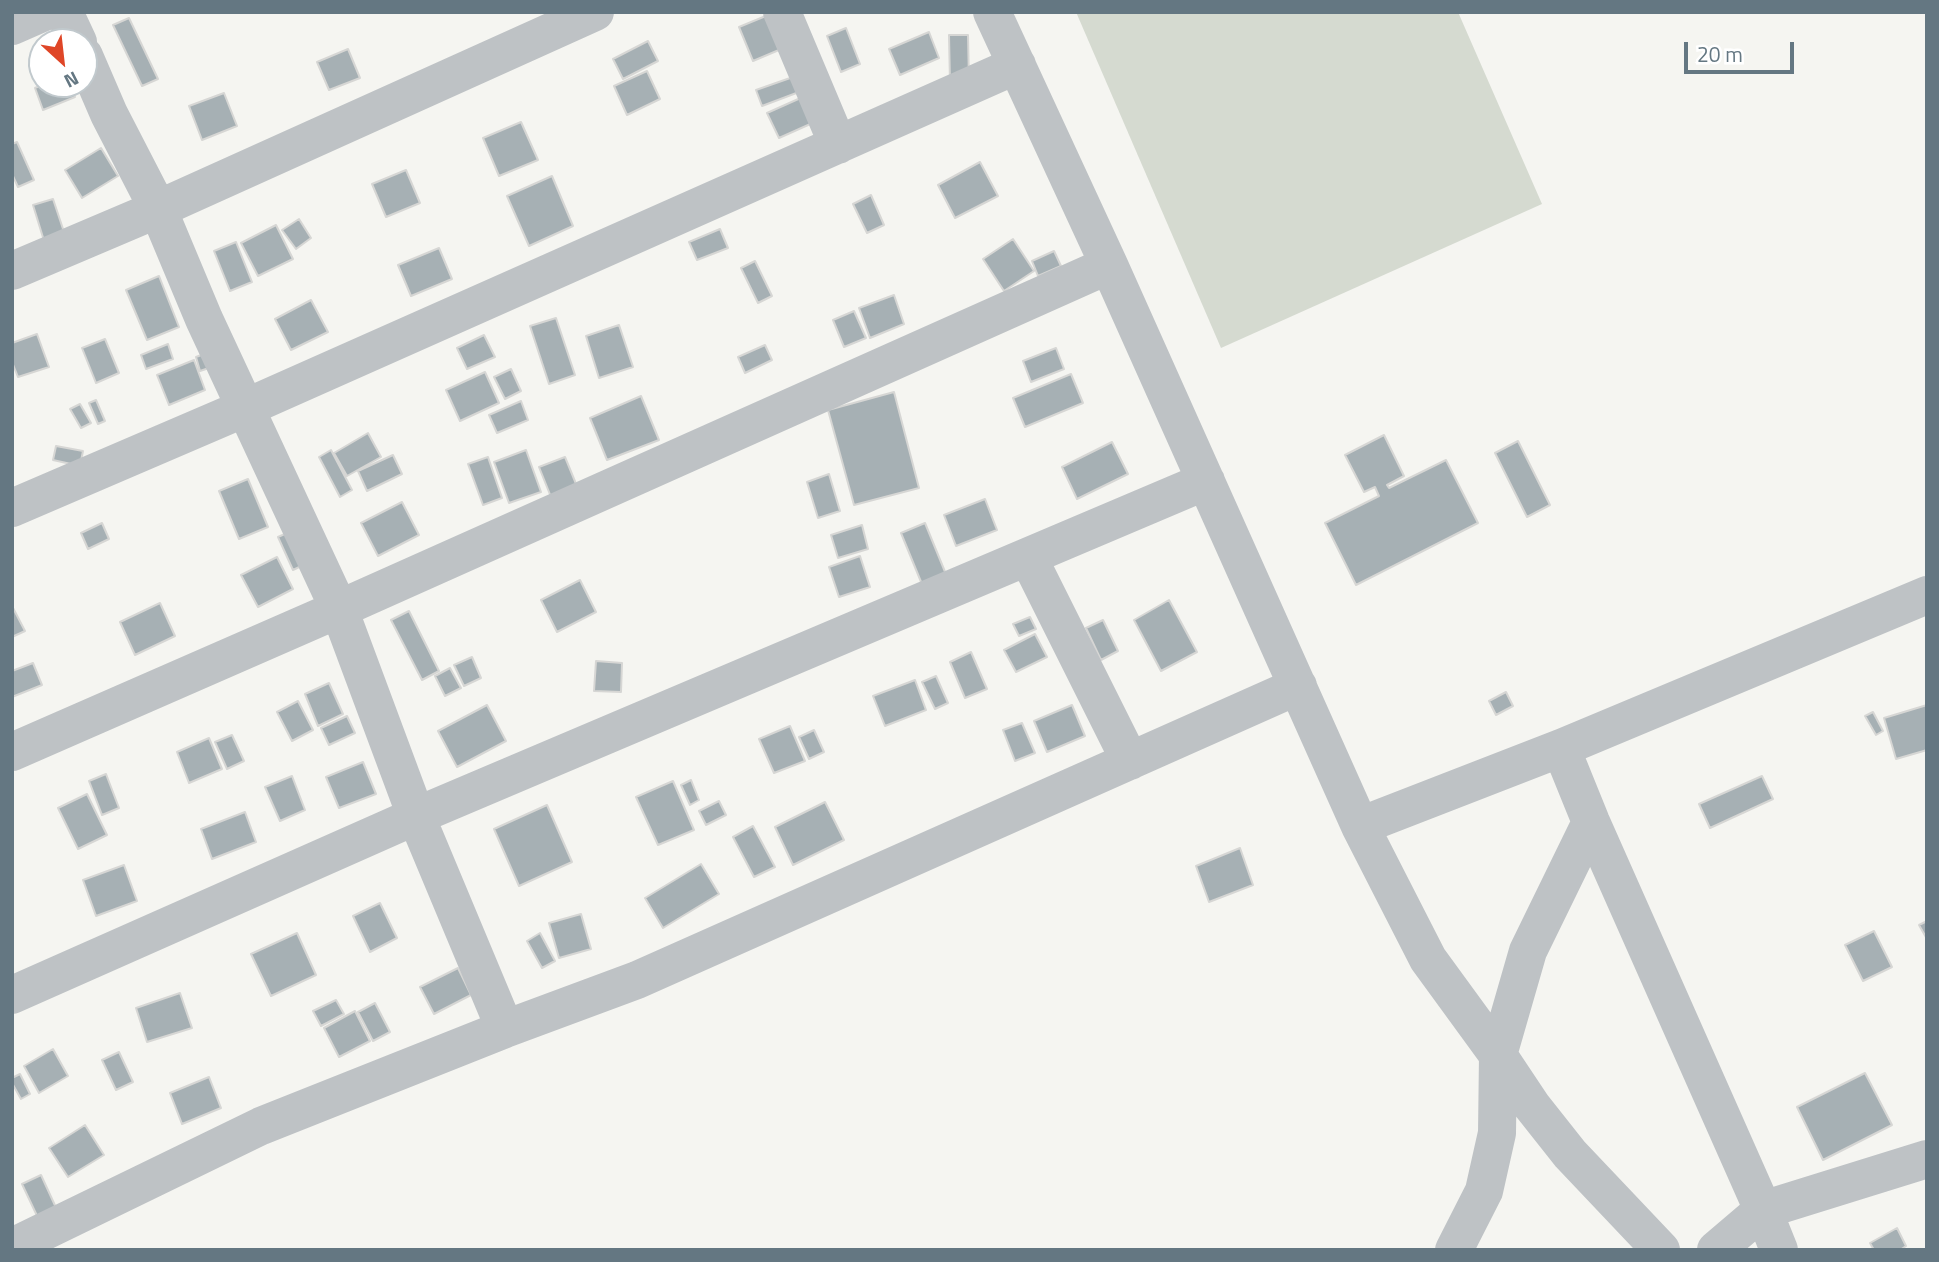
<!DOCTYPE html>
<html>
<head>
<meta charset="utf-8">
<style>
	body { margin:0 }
	#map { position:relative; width:1939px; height:1262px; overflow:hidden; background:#f5f5f1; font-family:"Titillium Web",sans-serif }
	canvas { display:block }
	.frame { position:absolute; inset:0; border:14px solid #647782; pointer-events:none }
	.north { position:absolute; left:28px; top:28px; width:70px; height:70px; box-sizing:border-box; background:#fff; border:2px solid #c1c9cd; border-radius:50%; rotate:153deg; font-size:19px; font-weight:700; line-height:28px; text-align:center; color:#647782 }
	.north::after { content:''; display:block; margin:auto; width:24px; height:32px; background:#df4627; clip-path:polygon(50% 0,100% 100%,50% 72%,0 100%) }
	.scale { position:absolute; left:1684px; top:42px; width:110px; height:32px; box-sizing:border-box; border:4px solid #647782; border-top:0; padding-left:9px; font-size:21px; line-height:24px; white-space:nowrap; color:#647782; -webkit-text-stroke:5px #fff; paint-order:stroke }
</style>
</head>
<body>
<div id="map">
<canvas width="1939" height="1262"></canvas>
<div class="frame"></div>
<div class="north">N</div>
<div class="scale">20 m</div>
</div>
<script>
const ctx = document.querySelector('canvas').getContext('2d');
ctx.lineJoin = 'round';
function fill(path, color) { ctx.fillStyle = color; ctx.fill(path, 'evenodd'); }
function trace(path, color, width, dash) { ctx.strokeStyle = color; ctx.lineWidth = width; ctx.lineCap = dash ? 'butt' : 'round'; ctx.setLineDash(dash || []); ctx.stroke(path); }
const green = new Path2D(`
	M1076 12H1458L1542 204 1221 348Z`);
const building = new Path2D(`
	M773 13 786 47 753 61 739 27Z
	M129 18 158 79 142 86 113 25Z
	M846 28 860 64 841 72 827 36Z
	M929 32 939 58 900 75 889 49Z
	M949 35H968L969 82 950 83Z
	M648 41 658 61 623 79 613 59Z
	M348 49 360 78 329 90 317 62Z
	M647 71 660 99 627 115 614 86Z
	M793 77 799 92 762 106 756 90Z
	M44 84H69L75 97 43 110 35 88Z
	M224 93 237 126 202 140 189 106Z
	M805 96 817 121 779 138 767 113Z
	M521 122 538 160 499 176 483 138Z
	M17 142 34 180 18 187 12 174V144Z
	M101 148 118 176 82 198 65 170Z
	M980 162 998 196 955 218 938 185Z
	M406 170 420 203 386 217 372 184Z
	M552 176 573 226 529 246 507 196Z
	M871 195 884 225 867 233 853 204Z
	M53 199 66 238 45 244 33 205Z
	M299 219 311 238 296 249 282 230Z
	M276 225 293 259 258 276 241 243Z
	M720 229 728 248 697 260 689 242Z
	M1013 239 1034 271 1004 291 983 259Z
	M236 242 252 282 230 291 214 251Z
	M439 248 452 279 411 296 398 265Z
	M1054 251 1061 266 1038 276 1032 261Z
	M755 261 772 296 758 303 741 268Z
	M159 276 179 327 147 340 126 290Z
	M894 295 904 324 870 338 859 308Z
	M311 300 328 332 291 350 275 319Z
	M854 311 866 338 844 347 833 320Z
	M556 318 575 375 549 384 530 326Z
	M619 325 633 367 599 378 586 336Z
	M37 334 49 367 18 377 12 362V343Z
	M484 335 495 357 467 369 457 348Z
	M105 339 119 373 96 383 82 348Z
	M168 344 173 359 146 369 141 355Z
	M765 345 772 360 745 373 738 357Z
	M1056 348 1064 369 1031 382 1023 361Z
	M204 354 209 368 200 371 196 357Z
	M194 360 205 390 169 405 157 375Z
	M511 369 521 391 505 399 494 377Z
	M485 372 499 403 460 421 446 390Z
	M1071 374 1083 403 1025 427 1013 398Z
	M894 392 919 488 854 505 828 410Z
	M641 396 659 440 607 460 590 418Z
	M96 400 105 421 98 424 89 403Z
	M521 401 528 420 497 433 489 415Z
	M80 404 91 423 81 428 70 409Z
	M368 433 381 457 347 476 334 453Z
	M1384 435 1404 476 1387 485 1389 488 1446 460 1478 523 1356 585 1325 523 1379 496 1375 487 1364 492 1345 455Z
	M1518 441 1550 505 1527 517 1495 453Z
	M1112 442 1128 474 1077 499 1062 467Z
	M56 446 83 451 80 466 53 460Z
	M331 450 352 490 340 497 319 457Z
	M526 450 541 492 509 503 494 462Z
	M393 455 402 474 367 491 358 471Z
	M488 457 502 498 483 505 468 464Z
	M565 457 581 496 555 507 539 467Z
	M829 474 840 511 818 518 807 482Z
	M248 479 268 527 239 539 219 491Z
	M985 499 997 530 956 546 944 515Z
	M402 502 419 535 378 556 361 523Z
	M102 523 109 539 88 549 81 533Z
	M925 523 950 584 926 594 901 533Z
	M307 524 322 556 293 570 278 537Z
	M862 525 868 549 838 558 831 535Z
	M860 556 870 587 839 597 829 567Z
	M277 557 293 589 258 607 241 575Z
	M580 580 596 612 557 632 541 600Z
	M1169 600 1197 652 1161 671 1134 620Z
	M160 603 175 636 135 655 120 622Z
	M12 606 25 631 12 637Z
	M409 611 439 671 422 680 391 620Z
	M1030 617 1036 629 1019 636 1013 624Z
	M1103 620 1118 651 1101 660 1086 628Z
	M1035 634 1047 657 1016 672 1004 650Z
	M971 652 987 689 965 698 950 662Z
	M472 657 481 678 464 686 454 665Z
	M596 661 622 663 621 692 594 691Z
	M33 663 42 685 12 697V671Z
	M450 668 461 688 445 696 435 676Z
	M936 676 948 703 935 709 922 682Z
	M915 680 926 710 885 726 873 696Z
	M329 683 343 714 318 726 305 694Z
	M1506 692 1513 706 1496 715 1489 701Z
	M298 701 313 730 292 741 277 712Z
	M487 705 506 741 457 767 438 731Z
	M1072 705 1085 736 1047 752 1034 721Z
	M1927 705V750L1896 759 1884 718Z
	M1873 712 1883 731 1876 735 1865 716Z
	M347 716 355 733 329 745 321 728Z
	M1022 723 1035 753 1015 761 1003 730Z
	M790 726 805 761 774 773 759 739Z
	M814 730 824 752 809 759 799 737Z
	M232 735 244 761 227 769 215 742Z
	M209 738 222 769 189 783 177 752Z
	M363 762 376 794 339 808 326 777Z
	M106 774 119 808 102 815 89 781Z
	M292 776 305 810 280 821 265 787Z
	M1762 776 1773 799 1710 828 1699 804Z
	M691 780 699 800 690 805 681 785Z
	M673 781 694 830 658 845 636 797Z
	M87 794 107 835 78 849 58 808Z
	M719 801 726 815 706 825 699 811Z
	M825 802 844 840 793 865 775 827Z
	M547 805 572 862 519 886 494 829Z
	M245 812 256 842 212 859 201 829Z
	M753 826 775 867 754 877 733 837Z
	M1240 848 1253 885 1209 902 1196 866Z
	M701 864 719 894 663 928 645 898Z
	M124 865 137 901 96 916 83 880Z
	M380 903 397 938 370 952 353 916Z
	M581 914 591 949 559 958 549 923Z
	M1927 921V939L1919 925Z
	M1874 931 1892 967 1863 981 1845 945Z
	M297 933 316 975 271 996 251 954Z
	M540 933 555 961 542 968 527 941Z
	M458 968 471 995 434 1014 420 987Z
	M180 993 192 1028 147 1042 136 1008Z
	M336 1000 344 1014 321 1026 313 1011Z
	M375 1003 390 1032 373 1041 358 1012Z
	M355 1011 370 1041 339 1057 324 1028Z
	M53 1049 68 1076 39 1093 24 1066Z
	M119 1052 133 1082 116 1090 102 1060Z
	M1865 1073 1892 1125 1823 1160 1797 1107Z
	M20 1074 30 1094 21 1099 12 1083V1078Z
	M209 1077 221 1108 182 1124 170 1093Z
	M85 1125 104 1155 68 1177 49 1148Z
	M41 1175 58 1212 39 1220 22 1184Z
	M1897 1228 1906 1246 1900 1250H1874L1870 1243Z`);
const minor = new Path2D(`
	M64 12 78 42
	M782 12 838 145
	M992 12 1109 265 1360 826 1428 959 1498 1055 1532 1106 1570 1154 1661 1250
	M12 26 44 12
	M84 56 109 114 158 209 204 319 339 609 416 816 505 1029
	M12 271 158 209 595 12
	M12 508 245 408 1017 65
	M1028 557 1130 761
	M1561 748 1591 822 1763 1210 1779 1250
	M12 752 339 609 1109 265
	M1360 826 1561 748 1927 595
	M12 995 416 816 1206 481
	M12 1247 261 1126 505 1029 637 980 1298 686
	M1454 1250 1484 1191 1497 1133 1498 1055 1528 951 1591 822
	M1716 1250 1763 1210 1927 1159`);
fill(green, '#d5dad0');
fill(building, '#a6b0b4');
trace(building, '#d6d6d4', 2);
trace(minor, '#bec2c5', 38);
</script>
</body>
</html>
